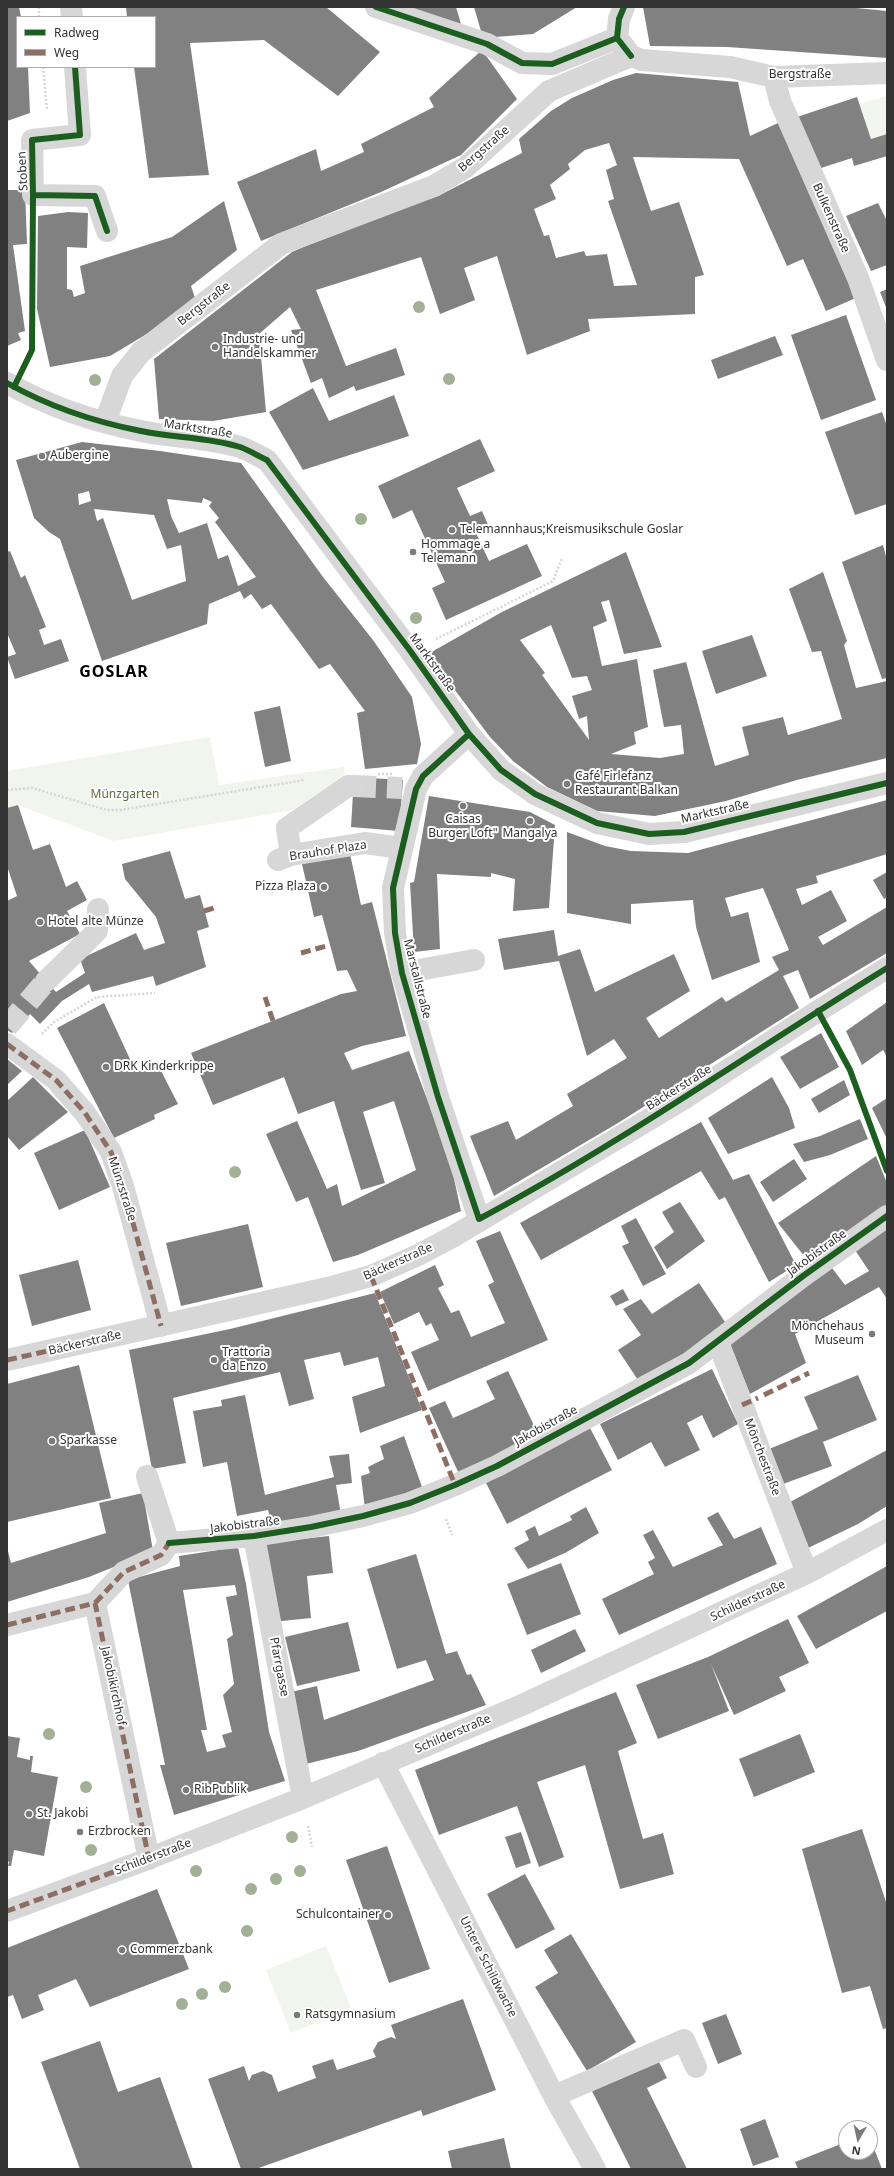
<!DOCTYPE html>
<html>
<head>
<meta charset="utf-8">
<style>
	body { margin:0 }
	#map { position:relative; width:894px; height:2176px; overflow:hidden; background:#fff; font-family:"Noto Sans",sans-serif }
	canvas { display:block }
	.frame { position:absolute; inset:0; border:8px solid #333; pointer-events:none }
	.legend { position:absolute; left:16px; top:16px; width:140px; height:52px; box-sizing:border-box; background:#fff; border:1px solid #adadad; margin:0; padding:5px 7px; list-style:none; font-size:12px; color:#333 }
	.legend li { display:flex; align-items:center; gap:8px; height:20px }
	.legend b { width:20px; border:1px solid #adadad }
	.north { position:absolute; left:838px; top:2120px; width:40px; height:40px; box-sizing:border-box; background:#fff; border:1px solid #adadad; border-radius:50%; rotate:189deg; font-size:11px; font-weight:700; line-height:16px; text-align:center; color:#333 }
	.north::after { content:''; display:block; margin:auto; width:14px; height:18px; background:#7a7a7a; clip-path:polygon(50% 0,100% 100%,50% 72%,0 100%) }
</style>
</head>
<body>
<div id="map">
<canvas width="894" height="2176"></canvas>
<div class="frame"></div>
<ul class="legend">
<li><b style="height:5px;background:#1b5e20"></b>Radweg</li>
<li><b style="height:5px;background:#8d6e63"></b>Weg</li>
</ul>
<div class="north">N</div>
</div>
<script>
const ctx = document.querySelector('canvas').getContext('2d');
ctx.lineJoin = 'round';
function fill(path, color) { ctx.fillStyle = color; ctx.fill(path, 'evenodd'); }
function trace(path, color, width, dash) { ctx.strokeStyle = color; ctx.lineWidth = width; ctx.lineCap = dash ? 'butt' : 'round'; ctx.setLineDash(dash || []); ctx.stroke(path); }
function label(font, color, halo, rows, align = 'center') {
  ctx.font = font + ' "Noto Sans",sans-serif'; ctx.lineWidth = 4; ctx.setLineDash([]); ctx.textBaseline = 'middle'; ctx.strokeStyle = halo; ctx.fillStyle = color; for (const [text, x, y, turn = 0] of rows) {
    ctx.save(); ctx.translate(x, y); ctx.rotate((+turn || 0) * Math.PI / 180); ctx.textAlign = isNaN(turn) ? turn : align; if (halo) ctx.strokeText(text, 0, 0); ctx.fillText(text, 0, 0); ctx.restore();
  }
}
const green = new Path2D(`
	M887 96V134L871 139 859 104Z
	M210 737 219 785 344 767 345 774 293 810 114 841 18 805 7 808V771Z
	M326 1946 351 2008 291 2033 266 1970Z`);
const building = new Path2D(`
	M7 7H19L21 17H17V67H28L30 113 7 121Z
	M126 7H326L380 52 338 96 264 40 190 43 209 175 149 178 134 67H155V17H127Z
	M407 7H456L461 24Z
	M474 7H577L533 34 483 38Z
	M643 7H846L887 11V58L727 47 650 46Z
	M482 50 517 99 461 155 381 192 261 241 237 182 316 149 321 171 364 152 361 144 434 107 429 98Z
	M636 73 738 82 750 136 778 123 858 297 826 311 803 259 787 266 739 159 633 157 651 211 679 202 704 275 695 277V314L588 319 590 331 527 355 497 256 464 268 475 300 440 314 421 257 316 290 346 366 396 348 405 375 356 391 354 386 329 398 322 378 311 383 291 330 301 329 290 307 259 334 266 412 213 421 159 419 154 359 292 252 350 226 438 196 522 153 519 139 551 111 572 98 613 80ZM609 143 617 165 606 170 614 199 608 201 637 285 614 286 607 254 586 256 584 251 556 258 549 235 544 236 534 209 556 199 550 185 570 169 568 164 585 150Z
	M857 97 871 139 887 134V156L854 166 852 158 815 170 797 117Z
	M7 190H25L27 244 13 245 25 331 18 333 21 340 7 346Z
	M224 201 237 250 191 286 197 304 110 356 50 367 37 309 38 216 68 212 88 213 87 248 67 247V289L72 290 74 297 85 293 80 266 172 237Z
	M878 203 887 221V265L871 271 846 216Z
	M887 289V310L880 292Z
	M846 315 876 400 821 420 791 335Z
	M775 336 783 355 718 379 711 360Z
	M313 388 329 421 394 395 409 436 303 470 269 412Z
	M882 412 887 426V504L855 515 825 432Z
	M480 439 495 471 457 488 470 516 482 511 489 527 476 533 489 561 527 544 542 576 446 620 432 588 445 582 412 510 393 519 378 486Z
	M82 442 160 451 241 463 323 577 373 640 412 697 421 744 417 764 365 769 357 713 365 711 330 664 319 669 271 604 262 609 251 594 244 599 240 591 209 604 207 624 102 661 60 539 49 532 34 518 16 460ZM89 491 91 501 79 505 78 494ZM203 498 212 502 209 506 219 518 215 522 256 577 238 586 228 555 218 559 207 523 179 533 171 516 167 499 202 503ZM94 509 154 515 167 549 181 545 186 581 132 600 103 518 97 521Z
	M883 545 887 560V678L882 679 842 562Z
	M10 551 21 578 25 575 46 627 39 630 44 645 61 639 69 661 15 679 7 657 16 654 7 633V552Z
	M626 552 662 647 624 654 609 600 601 602 607 621 593 627 602 666 637 659 648 727 634 732 636 744 611 754 660 758 684 754 681 725 664 727 653 670 686 662 715 766 749 755 742 727 783 717 788 735 842 719 821 651 812 652 789 589 823 572 847 641 844 645 856 688 887 681V758L797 780 726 801 655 816 597 811 547 787 513 761 490 737 428 654 502 612ZM551 625 572 678 587 676 592 690 572 696 579 719 587 716 589 740 542 675 545 673 520 640Z
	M752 635 767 676 716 694 702 651Z
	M280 706 291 761 265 767 254 712Z
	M354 777 403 780 399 831 351 827Z
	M429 796 530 812 555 825 549 908 513 911 515 879 491 873V877L437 874 440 949 414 952 410 883 414 882Z
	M887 800V854L816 876 818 883 796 889 802 905 831 890 847 921 818 937 823 945 887 907V953L810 999 798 970 783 976 799 1008 618 1123 494 1196 470 1136 508 1121 516 1140 573 1106 567 1094 627 1058 614 1039 587 1056 559 961 504 970 498 939 554 930 558 956 580 949 595 992 674 954 690 991 646 1018 659 1038 722 997 726 1002 779 970 772 957 789 950 763 888 725 898 731 917 748 912 760 962 712 980 696 927 693 900 631 904V924L567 913V832L605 846 631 851 688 853Z
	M18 805 33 850 50 844 66 887 77 881 87 900 67 911 80 934 29 961 56 992 85 973 80 959 136 933 144 950 165 943 156 917 125 879 122 864 170 851 185 899 200 895 209 927 197 931 206 967 156 986 153 976 92 992 89 984 62 1001 40 1024 30 1014 12 1033 7 1030V901L17 896 7 866V808Z
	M350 854 361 905 372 902 406 1036 362 1046 344 1053 352 1070 409 1051 450 1160 461 1211 358 1255 333 1262 308 1197 296 1202 266 1134 297 1121 327 1189 337 1184 342 1206 416 1170 394 1101 363 1112 385 1183 361 1190 334 1101 298 1114 284 1077 213 1105 191 1053 341 994 357 991 347 970 337 971 322 915 314 917 302 864Z
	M887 872V897L884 899 873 880Z
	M887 1002V1057L883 1050 862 1065 846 1031Z
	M104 1003 136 1072 157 1063 178 1104 154 1115 155 1119 114 1138 57 1028Z
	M821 1033 839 1067 800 1089 780 1057Z
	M7 1059 22 1071 7 1085Z
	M33 1077 68 1112 19 1150 7 1136V1101Z
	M772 1077 789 1108 795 1128 728 1154 708 1118Z
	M844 1080 850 1095 819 1113 811 1099Z
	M887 1098V1139L872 1108Z
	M860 1119 868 1139 830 1155 804 1162 793 1144 820 1136Z
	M701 1122 733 1180 749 1174 796 1265 769 1282 725 1197 719 1200 701 1171 541 1260 520 1223Z
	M85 1130 110 1187 59 1210 34 1153Z
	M876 1156 887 1183V1206L808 1261 778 1223Z
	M794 1159 807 1179 773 1202 760 1182Z
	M680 1202 705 1241 667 1269 654 1247 674 1232 662 1212Z
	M636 1218 666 1274 643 1286 622 1246 629 1243 621 1226Z
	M248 1224 263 1287 181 1306 166 1243Z
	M887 1228V1299L879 1287 795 1334 806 1363 750 1394 729 1342 832 1268 845 1285 869 1271 855 1250Z
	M500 1231 548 1340 428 1391 411 1352 439 1340 431 1323 426 1326 419 1312 394 1324 380 1292 435 1265 444 1285 438 1288 451 1313 459 1310 471 1337 505 1323 488 1285 494 1282 476 1241Z
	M78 1260 91 1310 32 1326 19 1275Z
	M699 1283 729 1328 640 1383 618 1350 641 1335 623 1309 641 1299 652 1314Z
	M623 1289 629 1300 616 1306 610 1296Z
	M375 1293 422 1410 360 1433 352 1397 385 1386 378 1357 344 1366 340 1352 304 1360 314 1399 289 1406 280 1372 173 1398 186 1463 152 1469 129 1350 230 1329Z
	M79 1365 111 1498 7 1522V1384Z
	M712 1369 738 1424 713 1438 702 1415 687 1423 700 1450 665 1467 651 1442 618 1460 600 1424Z
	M508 1371 539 1436 459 1474 429 1408 445 1401 453 1418 476 1408 495 1399 486 1381Z
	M858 1375 877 1420 823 1442 832 1466 783 1484 769 1449 818 1429 804 1397Z
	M245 1395 265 1495 334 1477 329 1456 349 1454 352 1483 336 1485 341 1515 273 1528 268 1510 237 1516 227 1462 203 1467 193 1411 222 1406 221 1400Z
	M590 1428 612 1470 507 1524 486 1483Z
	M404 1436 422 1487 365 1509 361 1476 370 1473 368 1467 384 1459 380 1446Z
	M887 1450V1506L858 1524 808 1548 790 1502Z
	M143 1493 153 1551 89 1577 7 1602V1547L11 1563 106 1533 99 1503Z
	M586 1507 599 1533 565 1553 528 1569 514 1548 529 1540 525 1531 535 1526 539 1536 572 1520 570 1516Z
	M718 1512 734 1539 761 1527 777 1564 619 1635 602 1599 654 1574 648 1562 655 1558 643 1535 653 1530 673 1567 723 1545 707 1518Z
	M329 1536 333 1573 307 1576 311 1618 272 1622 264 1543Z
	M238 1547 246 1584 269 1732 285 1781 174 1815 160 1765H165L128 1580 180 1566 179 1556ZM235 1585 237 1595 226 1597 233 1635 227 1639 234 1684 223 1695 232 1732 222 1735 226 1747 207 1752 201 1730H207L183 1590Z
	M416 1554 446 1654 457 1651 467 1675 471 1674 486 1705 358 1751 306 1764 291 1692 317 1686 324 1720 434 1680 426 1660 397 1669 367 1569Z
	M561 1563 581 1614 527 1635 507 1584Z
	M887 1566V1611L816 1649 797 1616Z
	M788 1619 809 1663 779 1677 786 1691 734 1715 711 1664 729 1711 658 1739 636 1685 708 1657Z
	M348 1622 360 1671 297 1686 285 1637Z
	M575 1629 586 1651 541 1673 531 1650Z
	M616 1692 637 1743 618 1751 643 1839 663 1833 674 1874 620 1889 585 1765 537 1782 564 1857 539 1867 517 1806 439 1835 415 1770Z
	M800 1734 815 1772 754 1797 739 1759Z
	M7 1736 20 1738 17 1757 30 1760V1756H33L31 1772 58 1777 44 1856 14 1850 11 1866H8L9 1862 7 1861Z
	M862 1829 887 1905V2028L883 2029 870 1986 842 1993 802 1849Z
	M521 1832 531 1863 516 1868 505 1837Z
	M387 1846 430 1969 389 1983 346 1860Z
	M525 1874 555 1929 516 1949 487 1894Z
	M157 1889 189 1969 90 2007 76 1979 38 1995 44 2010 22 2019 13 1995 7 1997V1948Z
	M571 1934 636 2042 587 2071 535 1987 558 1973 544 1950Z
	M463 1999 496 2090 423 2116 421 2110 256 2169H241L208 2079 244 2066 249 2081 252 2075 263 2071 272 2075 278 2092 316 2078 312 2066 333 2059 337 2070 376 2057 373 2051 378 2042 391 2037 396 2039 391 2025Z
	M726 2014 742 2054 718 2064 702 2023Z
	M100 2041 118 2092 160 2077 193 2169H80L41 2062Z
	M657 2058 667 2078 647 2088 687 2169H631L592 2091Z
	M765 2119 779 2157 753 2166 740 2129Z
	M504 2138 511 2169H452L448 2151Z
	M870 2138 882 2169H798L795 2162 846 2142V2152H870Z`);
const minorTunnel = new Path2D(`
	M354 786 402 788
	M7 1027 46 981`);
const path = new Path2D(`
	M39 7V17
	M43 67 47 110
	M436 639 553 581 562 558
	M378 774H393
	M7 790 32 788 107 810H120L305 780
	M42 1034 54 1022 97 997 155 993
	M446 1519 452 1535
	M308 1826 312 1847`);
const minor = new Path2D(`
	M71 7 72 17
	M376 7 487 44 522 63 552 64 617 38
	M624 7 619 19 617 38 627 50
	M75 67 80 135 32 140 33 195 95 196 107 231
	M774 77 780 101 858 278 887 360
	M7 383C48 406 95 422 141 431 174 438 208 437 240 447 249 450 258 456 267 460L411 652 469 734 501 770 535 794 597 823 649 834 684 832 887 783
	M105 422 122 376 141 352 281 244 434 186 466 167 549 91 631 56 642 60 730 67 774 77 887 73
	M469 734 423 776 416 789 393 888 395 933 402 973 438 1097 479 1219
	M291 855 287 828 348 786H354
	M278 860 291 855 365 843 402 848
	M402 973 474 960
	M46 981 97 931 98 909
	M7 1044 56 1080 85 1113 111 1152 123 1186 161 1326
	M718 1342 807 1573
	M7 1360 327 1288 371 1276 418 1255 454 1236 685 1098 818 1011 887 968
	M147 1476 169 1543
	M254 1536 303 1798
	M169 1543 254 1536 311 1527 363 1516 410 1503 455 1485 497 1466 689 1363 803 1276 887 1216
	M95 1603 124 1572 161 1555 169 1543
	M7 1625 95 1603 149 1859
	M383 1763 554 2096 595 2169
	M7 1911 140 1862 303 1798 522 1705 807 1573 887 1530
	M554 2096 684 2040 696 2067`);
const quiet = new Path2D(`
	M286 889 307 885
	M204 911 214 908
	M301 953 330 945
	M265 997 273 1021
	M7 1044 56 1080 85 1113 111 1152 123 1186 161 1326
	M371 1276 455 1485
	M7 1360 116 1336
	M764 1395 809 1373
	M742 1405 758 1398
	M95 1603 124 1572 161 1555 169 1543
	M7 1625 95 1603 149 1859 7 1911`);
const cycleway = new Path2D(`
	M376 7 487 44 522 63 552 64 617 38
	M624 7 619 19 617 38 631 56
	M75 67 80 135 32 140 33 195 95 196 107 231
	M7 383C48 406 95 422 141 431 174 438 208 437 240 447 249 450 258 456 267 460L411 652 469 734 501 770 535 794 597 823 649 834 684 832 887 783
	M14 387 32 350 33 195
	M469 734 423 776 416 789 393 888 395 933 402 973 438 1097 479 1219C620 1144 751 1052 887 968
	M818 1011 850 1070 887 1171
	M169 1543 254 1536 311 1527 363 1516 410 1503 455 1485 497 1466 689 1363 803 1276 887 1216`);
const trees = [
	[419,307],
	[449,379],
	[95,380],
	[361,519],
	[416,618],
	[235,1172],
	[49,1734],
	[86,1787],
	[292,1837],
	[91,1850],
	[196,1871],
	[300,1871],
	[276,1879],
	[251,1889],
	[247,1931],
	[225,1987],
	[202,1994],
	[182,2004]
];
const markers = [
	[215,347,4,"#7a7a7a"],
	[42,456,4,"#7a7a7a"],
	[452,530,4,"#7a7a7a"],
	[413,552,4,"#7a7a7a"],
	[567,784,4,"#7a7a7a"],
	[463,806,4,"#7a7a7a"],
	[530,821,4,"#7a7a7a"],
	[324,887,4,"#7a7a7a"],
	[40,922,4,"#7a7a7a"],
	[106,1067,4,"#7a7a7a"],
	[872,1334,4,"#7a7a7a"],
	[214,1360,4,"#7a7a7a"],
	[52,1441,4,"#7a7a7a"],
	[186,1790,4,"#7a7a7a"],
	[29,1814,4,"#7a7a7a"],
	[80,1832,4,"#7a7a7a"],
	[388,1915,4,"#7a7a7a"],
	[122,1950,4,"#7a7a7a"],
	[297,2015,4,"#7a7a7a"]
];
const streetNames = [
	["Bergstraße",800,75],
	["Bergstraße",484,149,-41],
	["Stoben",23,171,-93],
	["Bulkenstraße",831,218,66],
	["Bergstraße",204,304,-38],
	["Marktstraße",198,429,9],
	["Marktstraße",432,663,54],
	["Marktstraße",715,812,-13],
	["Brauhof Plaza",328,851,-9],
	["Marstallstraße",417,979,76],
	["Bäckerstraße",679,1088,-32],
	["Münzstraße",122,1189,72],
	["Jakobistraße",817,1253,-36],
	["Bäckerstraße",398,1262,-24],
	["Bäckerstraße",85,1343,-13],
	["Jakobistraße",546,1426,-29],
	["Mönchestraße",762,1457,69],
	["Jakobistraße",245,1525,-7],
	["Schilderstraße",748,1601,-25],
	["Pfarrgasse",279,1667,79],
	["Jakobikirchhof",113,1686,78],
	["Schilderstraße",453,1734,-23],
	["Schilderstraße",153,1857,-21],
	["Untere Schildwache",488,1967,63]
];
const poiNames = [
	["Industrie- und",223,340],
	["Handelskammer",223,354],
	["Aubergine",50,456],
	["Telemannhaus;Kreismusikschule Goslar",460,530],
	["Hommage a",421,545],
	["Telemann",421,559],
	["Café Firlefanz",575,777],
	["Restaurant Balkan",575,791],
	["Caisas",463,820,"center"],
	["Burger Loft\"",463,834,"center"],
	["Mangalya",530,834,"center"],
	["Pizza Plaza",316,887,"right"],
	["Hotel alte Münze",48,922],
	["DRK Kinderkrippe",114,1067],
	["Mönchehaus",864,1327,"right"],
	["Museum",864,1341,"right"],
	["Trattoria",222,1353],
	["da Enzo",222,1367],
	["Sparkasse",60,1441],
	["RibPublik",194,1790],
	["St. Jakobi",37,1814],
	["Erzbrocken",88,1832],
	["Schulcontainer",380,1915,"right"],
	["Commerzbank",130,1950],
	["Ratsgymnasium",305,2015]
];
const parkNames = [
	["Münzgarten",125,795]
];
const districtNames = [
	["GOSLAR",114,672]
];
fill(green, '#f1f5ed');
fill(building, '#818181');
trace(minorTunnel, '#d6d6d6', 22, [22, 11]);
trace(path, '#d6d6d6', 2.5, [2, 2]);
trace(minor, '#d7d7d7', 22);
trace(quiet, '#8d6e63', 5, [10, 5]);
trace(cycleway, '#1b5e20', 6);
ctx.fillStyle = '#a2b095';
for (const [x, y] of trees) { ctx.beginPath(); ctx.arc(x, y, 6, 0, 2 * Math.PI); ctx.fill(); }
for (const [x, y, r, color] of markers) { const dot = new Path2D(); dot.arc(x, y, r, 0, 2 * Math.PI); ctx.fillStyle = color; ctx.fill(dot); trace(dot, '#fff', 1.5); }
label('12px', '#333', '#fff', streetNames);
label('12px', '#333', '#fff', poiNames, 'left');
label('12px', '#56703f', '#fff', parkNames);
ctx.letterSpacing = '1px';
label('bold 16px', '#000', '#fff', districtNames);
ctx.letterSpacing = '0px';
</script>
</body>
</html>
